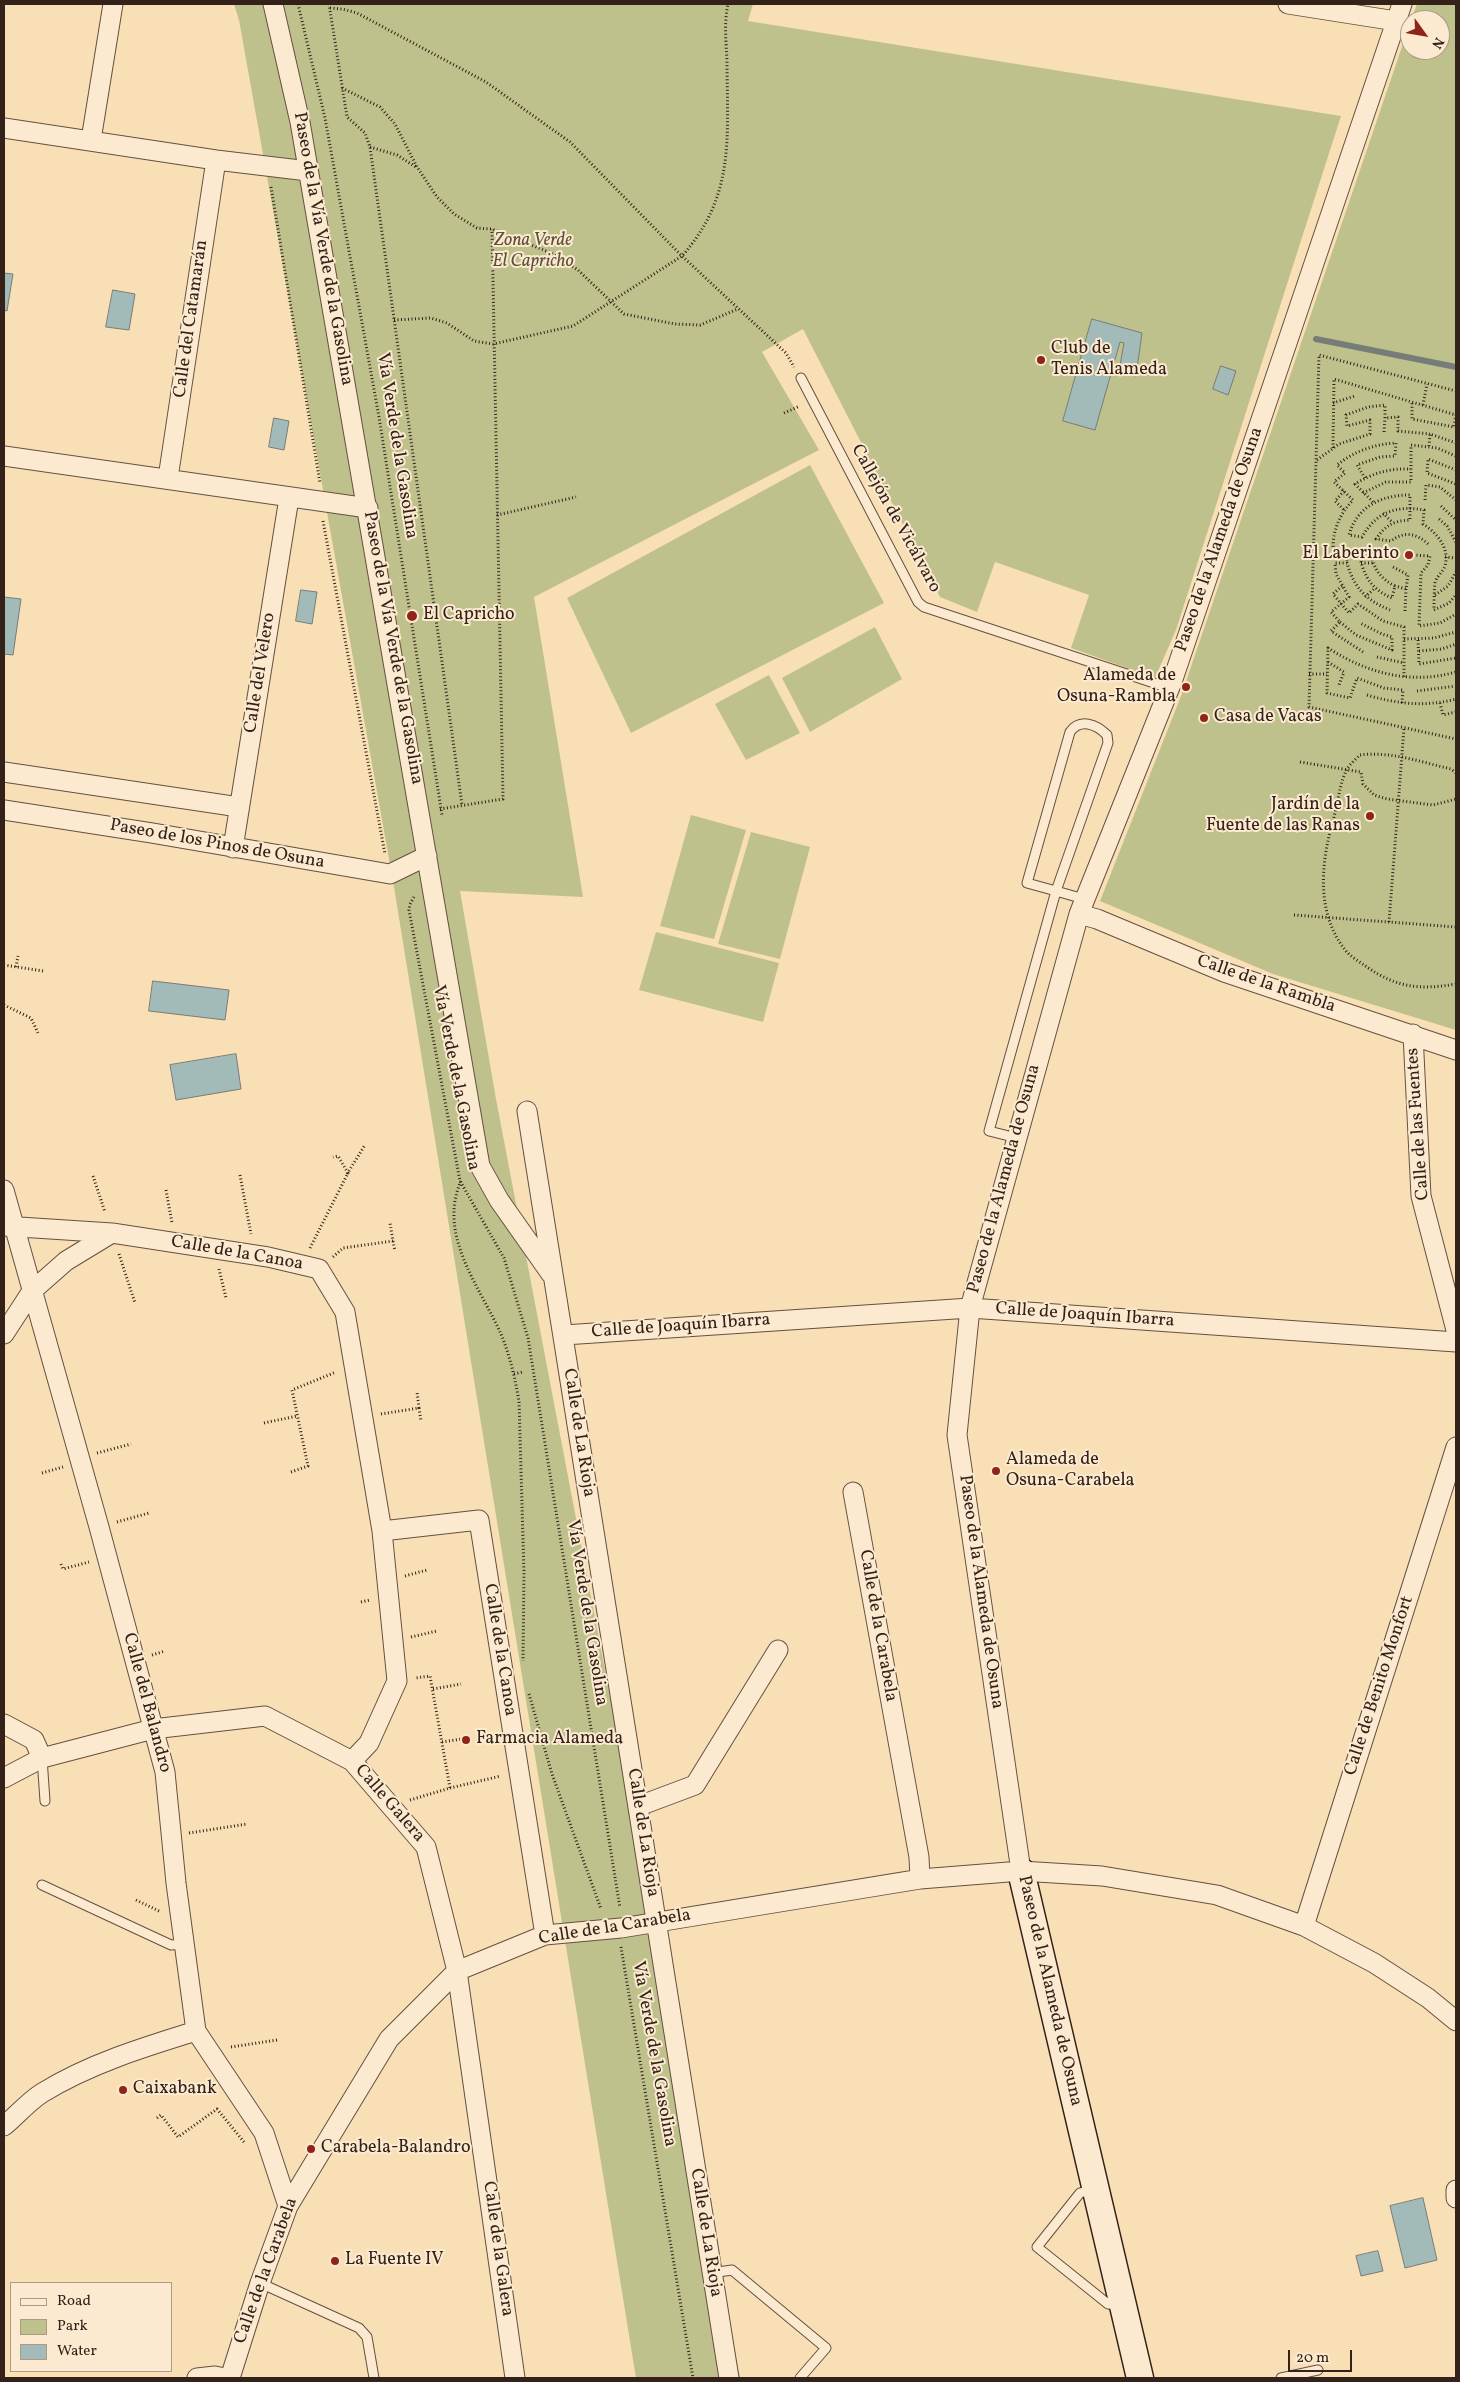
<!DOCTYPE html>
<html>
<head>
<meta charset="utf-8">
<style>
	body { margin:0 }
	#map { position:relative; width:1460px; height:2382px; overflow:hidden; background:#f9dfb5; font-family:Vollkorn,serif }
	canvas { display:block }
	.frame { position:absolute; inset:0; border:5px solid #34211a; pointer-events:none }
	.legend { position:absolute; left:10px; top:2282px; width:162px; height:90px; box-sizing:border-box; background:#fbeacf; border:1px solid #ab9a87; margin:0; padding:6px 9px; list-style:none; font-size:15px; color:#34211a }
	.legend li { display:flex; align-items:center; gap:10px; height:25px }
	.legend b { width:25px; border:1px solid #ab9a87 }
	.north { position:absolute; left:1400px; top:10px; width:50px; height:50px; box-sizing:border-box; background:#fbeacf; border:1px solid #ab9a87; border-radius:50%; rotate:122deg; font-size:14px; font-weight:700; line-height:20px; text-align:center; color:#34211a }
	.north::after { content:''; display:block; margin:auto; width:18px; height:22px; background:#8f2418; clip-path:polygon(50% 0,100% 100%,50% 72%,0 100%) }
	.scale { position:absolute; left:1288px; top:2350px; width:64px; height:22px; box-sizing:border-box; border:2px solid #34211a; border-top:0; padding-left:6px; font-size:15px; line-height:18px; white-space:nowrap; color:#34211a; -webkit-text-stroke:4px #fbeacf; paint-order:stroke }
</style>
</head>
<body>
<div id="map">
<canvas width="1460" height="2382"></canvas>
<div class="frame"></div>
<ul class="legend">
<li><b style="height:6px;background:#fbeacf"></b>Road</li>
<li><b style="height:14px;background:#bfc18d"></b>Park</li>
<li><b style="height:14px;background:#a2bab8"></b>Water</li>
</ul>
<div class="north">N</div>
<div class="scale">20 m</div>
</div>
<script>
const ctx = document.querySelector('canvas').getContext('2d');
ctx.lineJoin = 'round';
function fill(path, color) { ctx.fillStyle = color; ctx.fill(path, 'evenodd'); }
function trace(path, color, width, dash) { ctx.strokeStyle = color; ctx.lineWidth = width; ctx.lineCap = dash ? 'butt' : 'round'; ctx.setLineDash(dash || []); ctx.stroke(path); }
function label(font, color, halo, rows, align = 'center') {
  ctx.font = font + ' Vollkorn,serif'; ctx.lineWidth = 4; ctx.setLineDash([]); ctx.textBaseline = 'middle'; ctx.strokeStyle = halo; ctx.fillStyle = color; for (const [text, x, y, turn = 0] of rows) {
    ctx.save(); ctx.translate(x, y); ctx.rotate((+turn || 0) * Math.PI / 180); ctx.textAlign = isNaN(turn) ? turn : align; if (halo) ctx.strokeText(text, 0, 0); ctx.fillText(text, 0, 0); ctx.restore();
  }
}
const green = new Path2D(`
	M234 4H753L748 21 1341 116 1176 630 1155 678 1071 648 1089 595 995 562 977 612 940 597 803 329 762 352 819 450 534 597 583 897 460 891 496 1099 740 2378H636L394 887 239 20Z
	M1417 4H1456V1030L1273 974 1100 901 1181 696 1410 23V50H1440V20H1411Z
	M810 465 884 603 631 733 567 598Z
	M875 627 902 679 810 732 782 678Z
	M769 675 800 733 746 760 715 704Z
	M691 815 746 830 714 939 660 926Z
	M751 832 810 847 780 959 718 944Z
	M656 932 779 963 763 1022 639 990Z`);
const water = new Path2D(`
	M4 273 13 274 7 311 4 310Z
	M113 290 135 294 129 330 106 327Z
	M1092 319 1142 333 1136 376 1119 371 1124 343 1120 342 1095 430 1063 421Z
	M1221 366 1236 371 1228 395 1213 389Z
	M274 418 289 421 284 450 269 447Z
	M301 590 317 592 312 624 296 621Z
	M4 597 21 599 13 655 4 654Z
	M153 981 229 990 225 1020 149 1011Z
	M236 1054 241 1089 176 1100 170 1065Z
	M1423 2198 1437 2260 1405 2268 1390 2206Z
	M1378 2251 1383 2271 1361 2276 1356 2256Z`);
const stream = new Path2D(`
	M1316 339 1456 367`);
const path = new Path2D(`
	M298 4 325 118 379 417 442 815
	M329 4 347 117 365 133 370 147 462 805
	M330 8 342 9 357 13 486 82 570 142 682 256 786 353 794 367
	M342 88 380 107 395 124 417 167 437 197 454 214 477 228 492 229 551 253 578 270 624 314 675 324 700 325 738 309
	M370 147 397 155 416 167
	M271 187 320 483
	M394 320 431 318 447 323 474 341 493 344 573 326 682 256C736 195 727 136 727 61 726 42 724 22 728 4
	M1456 391 1319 355 1309 707 1456 739
	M1333 403 1355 396
	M1423 405 1427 384
	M784 413 800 406
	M1384 432 1385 418
	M1429 446 1430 434 1456 443
	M1333 448 1334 379 1456 415 1454 427 1412 419V402
	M1317 460 1339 444 1370 434V420L1347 426 1346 415 1368 407 1385 405V418L1398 417V431L1430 434
	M1456 470 1428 459 1427 473 1456 484
	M1365 478 1357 465 1380 457 1395 456 1396 443C1374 444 1353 452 1337 465L1345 473 1334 482 1353 500C1340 514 1333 529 1333 548L1359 551C1362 573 1370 589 1392 598L1395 586C1381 579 1372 568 1372 552L1387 553 1388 558
	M1344 491 1335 501 1344 510
	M1363 493 1386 482H1411V445L1437 448 1456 456
	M1425 500 1426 485 1440 487 1456 500
	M1373 502 1355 484C1373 473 1390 468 1411 469
	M1441 506 1456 520
	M1383 513 1392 522
	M497 515 576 497
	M1439 519 1447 526 1456 542
	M323 521 385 854
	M1428 544C1416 533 1404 531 1391 541L1376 539C1386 525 1393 521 1410 520V495C1382 495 1357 506 1349 535L1362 537C1376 512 1397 505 1424 510L1423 524C1437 533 1450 548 1445 566 1443 572 1436 577 1435 583 1434 592 1434 601 1434 610L1449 603 1456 595
	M1347 549V563
	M1413 555 1430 556 1428 565 1421 573 1419 626 1440 623 1456 614
	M1445 557 1456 558
	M1361 563H1373
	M1393 567 1408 575 1406 589 1395 586
	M1342 586 1333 594 1349 613 1358 604 1383 621 1404 627V677
	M1435 595 1448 586 1456 572
	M1365 597 1375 588
	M1405 611 1406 589
	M1340 622 1356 635 1392 650V637L1382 634 1360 623
	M1404 639 1434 638 1456 632
	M1418 640 1419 664 1456 658
	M1419 651 1442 649 1456 644
	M1363 652 1331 631 1340 622 1331 612 1349 597 1336 574 1335 563H1347C1354 588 1366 600 1390 610
	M1377 657 1404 663
	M1328 662 1344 672 1339 685
	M1309 674H1327
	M1417 691 1456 686
	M1367 695C1397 704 1426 707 1456 699
	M1402 703 1403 690 1384 688 1357 678 1350 698 1327 693 1328 648C1367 673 1410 685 1456 672
	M1440 703 1443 715 1456 712
	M1300 762 1361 772 1363 784 1374 795 1387 799 1433 805 1456 799
	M1456 773 1451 769C1421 762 1391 751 1360 755 1356 759 1350 764 1347 769 1340 782 1338 802 1334 817 1321 861 1315 913 1346 951 1351 957 1360 962 1367 967 1397 988 1421 990 1456 984
	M440 809 503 799 492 229
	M414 897 410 904 409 910 460 1181 504 1258 528 1338 620 1908
	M1294 915 1456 927
	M1389 922 1404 728
	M4 965 43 971
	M16 967 18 956
	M4 1005 31 1018 38 1033
	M347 1174 365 1145
	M240 1175 251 1234
	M93 1176 105 1212
	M461 1181C437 1235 480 1287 501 1334 510 1356 515 1378 519 1401L524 1573 523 1661
	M166 1190 172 1223
	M393 1241 395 1251
	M310 1248 348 1173 338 1156 333 1157
	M119 1254 135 1303
	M333 1257 343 1248 393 1241 390 1223
	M219 1269 226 1298
	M514 1374 523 1372
	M419 1408 421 1421
	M381 1414 419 1408 417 1392
	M264 1423 297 1416
	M97 1453 131 1444
	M291 1472 308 1466 292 1390 336 1372
	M42 1473 63 1467
	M117 1522 149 1513
	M61 1564 63 1569 89 1562
	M405 1576 427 1570
	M361 1602 370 1600
	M411 1637 437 1631
	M152 1655 165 1651
	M433 1689 461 1684
	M529 1694 552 1774 601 1909
	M442 1742 469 1738
	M450 1788 501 1776
	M410 1800 450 1788 430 1676 415 1678
	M189 1833 247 1824
	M136 1900 161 1912
	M621 1947 693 2378
	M231 2047 277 2040
	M157 2118 161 2115 178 2137 217 2109 244 2142`);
const lane = new Path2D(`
	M801 378 918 602 924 607 1169 688
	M1017 1138 989 1131 1056 891 1027 883 1070 732C1080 718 1096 724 1107 735L1108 743 1056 891 1084 899
	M42 1758 45 1801
	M42 1885 171 1945 185 1944
	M1094 2189 1080 2193 1037 2247 1108 2304 1121 2305
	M711 2273 732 2270 826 2348 800 2378
	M260 2283 359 2328 367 2337 374 2378
	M1281 2378 1318 2370`);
const street = new Path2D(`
	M273 4 300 122 480 1166 499 1200 551 1274
	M1288 4 1396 21
	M4 128 216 160 308 171
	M91 140 113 4
	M4 456 368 508
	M168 478 216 160
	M4 772 239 807
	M4 810 152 833 390 874 427 856
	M233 848 289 498
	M1079 914 1097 919 1224 972 1456 1050
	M1413 1034 1421 1196 1456 1330
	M527 1111 729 2378
	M4 1190 99 1527 165 1772 176 1883 196 2031 264 2133 288 2206
	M4 1226 112 1233 268 1257 319 1269 345 1312 382 1531 397 1681 369 1743 352 1761
	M4 1334 32 1291 66 1261 112 1233
	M564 1335 970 1308 1456 1342
	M853 1492 919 1857 920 1879
	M382 1531 479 1520 545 1935
	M4 1724 34 1740 42 1758
	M4 1778 42 1758 153 1729 265 1716 352 1761 426 1847 457 1971 515 2378
	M639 1806 695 1785 778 1650
	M1021 1871 957 1435 970 1308 1079 914 1172 682 1402 4
	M1304 1926 1456 1447
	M4 2126C16 2116 28 2102 42 2093 89 2064 144 2047 196 2031
	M1456 2190V2198
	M197 2378 215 2376 225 2378
	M230 2378 260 2283 288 2206 389 2039 457 1971 545 1935 621 1928 920 1879 1021 1871 1102 1876 1217 1895 1304 1926 1374 1963 1428 1998 1456 2021`);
const secondary = new Path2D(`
	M1021 1871 1140 2378`);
const markers = [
	[1041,360,5,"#8f2418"],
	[1409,555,5,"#8f2418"],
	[412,616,6,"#8f2418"],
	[1186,687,5,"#8f2418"],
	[1204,718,5,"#8f2418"],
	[1370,816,5,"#8f2418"],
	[996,1471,5,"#8f2418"],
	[466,1740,5,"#8f2418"],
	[123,2090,5,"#8f2418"],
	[311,2149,5,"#8f2418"],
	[335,2261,5,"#8f2418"]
];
const parkNames = [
	["Zona Verde",533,242],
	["El Capricho",533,263]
];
const streetNames = [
	["Paseo de la Vía Verde de la Gasolina",322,249,80],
	["Calle del Catamarán",192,319,-82],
	["Vía Verde de la Gasolina",396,446,81],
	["Callejón de Vicálvaro",895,519,61],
	["Paseo de la Alameda de Osuna",1220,540,-71],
	["Paseo de la Vía Verde de la Gasolina",392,648,80],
	["Calle del Velero",261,673,-81],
	["Paseo de los Pinos de Osuna",217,845,10],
	["Calle de la Rambla",1266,985,19],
	["Vía Verde de la Gasolina",455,1078,79],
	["Calle de las Fuentes",1419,1124,-94],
	["Paseo de la Alameda de Osuna",1005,1179,-75],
	["Calle de la Canoa",237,1254,10],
	["Calle de Joaquín Ibarra",1085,1316,4],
	["Calle de Joaquín Ibarra",681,1327,-4],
	["Calle de La Rioja",578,1433,81],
	["Paseo de la Alameda de Osuna",980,1592,82],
	["Vía Verde de la Gasolina",586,1613,81],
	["Calle de la Carabela",877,1626,80],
	["Calle de la Canoa",499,1650,81],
	["Calle de Benito Monfort",1380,1686,-72],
	["Calle del Balandro",146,1703,75],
	["Calle Galera",389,1804,49],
	["Calle de La Rioja",642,1833,81],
	["Calle de la Carabela",615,1928,-9],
	["Paseo de la Alameda de Osuna",1049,1991,77],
	["Vía Verde de la Gasolina",653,2054,80],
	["Calle de La Rioja",705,2233,81],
	["Calle de la Galera",497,2249,82],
	["Calle de la Carabela",267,2271,-70]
];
const poiNames = [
	["Club de",1051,350],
	["Tenis Alameda",1051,371],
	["El Laberinto",1399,555,"right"],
	["El Capricho",423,616],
	["Alameda de",1176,677,"right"],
	["Osuna-Rambla",1176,698,"right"],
	["Casa de Vacas",1214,718],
	["Jardín de la",1360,806,"right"],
	["Fuente de las Ranas",1360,827,"right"],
	["Alameda de",1006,1461],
	["Osuna-Carabela",1006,1482],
	["Farmacia Alameda",476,1740],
	["Caixabank",133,2090],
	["Carabela-Balandro",321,2149],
	["La Fuente IV",345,2261]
];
fill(green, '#bfc18d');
fill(water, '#a2bab8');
trace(water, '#767d79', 1);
trace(stream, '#767d79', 6);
trace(lane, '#655041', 11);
trace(street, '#655041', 21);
trace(secondary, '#34211a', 29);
trace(path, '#34211a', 3, [1, 2.5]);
trace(lane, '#fbeacf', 9);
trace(street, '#fbeacf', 19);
trace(secondary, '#fbeacf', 26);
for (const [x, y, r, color] of markers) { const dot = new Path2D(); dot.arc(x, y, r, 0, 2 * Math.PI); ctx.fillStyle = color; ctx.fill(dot); trace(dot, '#fbeacf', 2); }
label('italic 18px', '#5e513c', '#fbeacf', parkNames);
label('18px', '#34211a', '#fbeacf', streetNames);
label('18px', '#34211a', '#fbeacf', poiNames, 'left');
</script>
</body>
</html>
